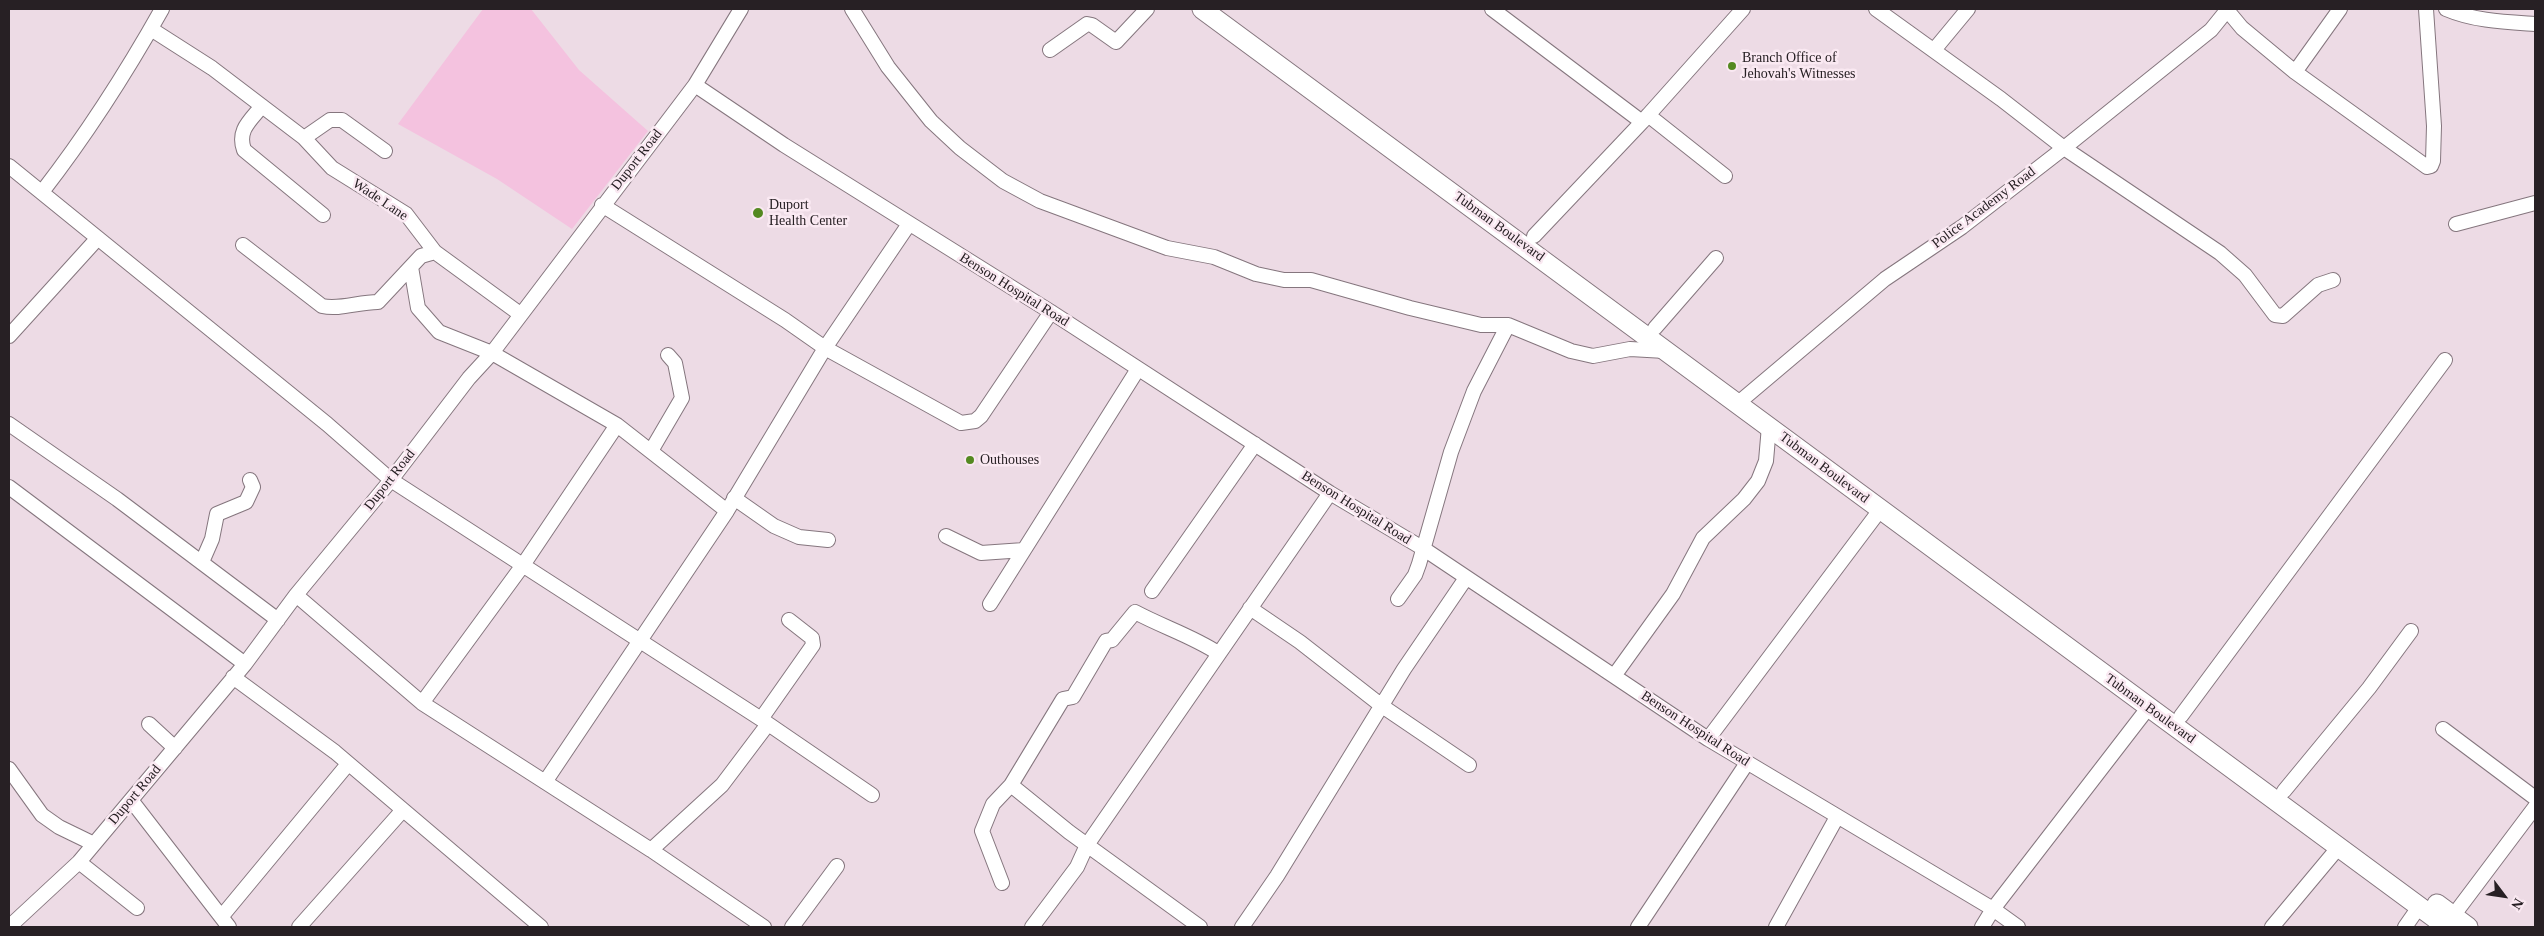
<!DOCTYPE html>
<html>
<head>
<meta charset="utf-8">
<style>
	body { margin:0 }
	#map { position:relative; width:2544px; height:936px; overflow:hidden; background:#eddbe5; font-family:"Times New Roman",serif }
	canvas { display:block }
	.frame { position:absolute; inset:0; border:10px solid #272024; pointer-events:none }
	.north { position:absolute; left:2479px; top:871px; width:50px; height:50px; -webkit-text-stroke:4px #fae9f2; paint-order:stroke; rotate:121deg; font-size:14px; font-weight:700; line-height:20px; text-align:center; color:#272024 }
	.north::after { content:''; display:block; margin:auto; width:18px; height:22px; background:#272024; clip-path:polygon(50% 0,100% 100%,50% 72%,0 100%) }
</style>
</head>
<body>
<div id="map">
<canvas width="2544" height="936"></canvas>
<div class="frame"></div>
<div class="north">N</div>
</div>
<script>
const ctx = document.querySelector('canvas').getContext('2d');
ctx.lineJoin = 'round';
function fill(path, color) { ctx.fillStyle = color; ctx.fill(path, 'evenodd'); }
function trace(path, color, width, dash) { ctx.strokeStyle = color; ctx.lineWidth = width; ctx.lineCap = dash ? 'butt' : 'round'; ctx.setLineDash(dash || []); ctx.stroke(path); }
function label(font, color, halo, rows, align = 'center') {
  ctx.font = font + ' "Times New Roman",serif'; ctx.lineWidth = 5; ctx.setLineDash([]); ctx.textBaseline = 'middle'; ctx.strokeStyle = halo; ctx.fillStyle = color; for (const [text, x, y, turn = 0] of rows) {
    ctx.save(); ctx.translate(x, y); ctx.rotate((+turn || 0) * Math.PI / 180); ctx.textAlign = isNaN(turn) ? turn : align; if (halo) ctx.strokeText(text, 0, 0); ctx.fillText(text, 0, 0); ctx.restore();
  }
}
const green = new Path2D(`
	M483 9H531L579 70 648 131 572 229 497 179 398 124Z`);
const minor = new Path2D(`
	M852 9 888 67 931 121 960 148 1003 181 1040 201 1167 248 1214 257 1256 274 1284 280H1311L1410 308 1481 325H1508L1571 351 1593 356 1630 349 1665 351
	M1492 9 1642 122
	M1876 9 2001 99 2064 148 2220 253 2245 275 2275 315 2283 316 2318 285 2333 280
	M2446 9C2474 21 2505 22 2535 24
	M2227 10 2242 28 2295 72 2427 167 2431 166 2433 161 2434 126 2426 9
	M151 29 212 68 304 138 332 168 406 214 435 252 520 314
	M1050 50 1087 24 1092 25 1116 42 1147 9
	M1934 50 1968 9
	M2295 72 2340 9
	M695 85 784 145 1051 312 1330 493 1424 549 1708 739 1993 909 2018 927
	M262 106C250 121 237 130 244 150L323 215
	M1648 115 1725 176
	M304 138 330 120H342L385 151
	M9 166 327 424 391 480 761 719 872 795
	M42 192C87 134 126 73 162 9
	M602 205 785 320 825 348 961 423 975 421 981 416 1051 312
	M2456 224 2535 203
	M1534 236 1642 122 1743 9
	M243 245 322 306C340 310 358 302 378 302L421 256 435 252
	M411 267 418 308 439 332 492 353 617 425 727 511 545 782
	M1655 328 1716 258
	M9 336 97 239
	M1737 404 1885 279 1962 227 2064 148 2211 30 2228 9
	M9 424 117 499 278 620
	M651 451 682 398 675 363 668 355
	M9 487 245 664
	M734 498 774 526 799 537 828 540
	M727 511 825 348 909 224
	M946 536 981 553 1024 550
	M202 562 212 539 217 514 246 502 253 487 250 480
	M1152 591 1255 444
	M296 595 422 703 651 850 764 927
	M1398 599 1415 575 1419 564 1451 452 1474 391 1508 325
	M990 604 1138 369
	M1250 608 1300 642 1382 706 1469 765
	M1614 676 1673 594 1703 538 1744 499 1758 481 1766 461 1769 426
	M233 677 335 752 541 927
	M422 703 523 565 617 425
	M2181 716 2445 360
	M761 719 813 645 812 638 789 620
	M149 724 175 748
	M2443 729 2535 798
	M1708 739 1880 510
	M9 769 42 815 59 827 94 844
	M1011 785 1069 832 1200 927
	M2284 791 2369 688 2411 631
	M131 800 229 927
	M651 850 722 785 768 724
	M79 862 137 908
	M1002 883 982 831 993 804 1011 785 1063 699 1073 697 1106 641 1112 640 1135 612C1163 627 1192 636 1218 653
	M222 916 348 764
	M2453 916 2535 807
	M9 927 79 862 245 664 296 595 391 480 469 378 492 353 695 85 741 9
	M299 927 402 811
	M792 927 837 866
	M1032 927 1077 867 1087 845 1330 493
	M1242 927 1277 876 1404 669 1466 578
	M1638 927 1747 763
	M1776 927 1837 817
	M1982 927 1993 909 2148 708
	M2272 927 2338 848
	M2405 927 2419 907`);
const highway = new Path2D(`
	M1202 9 2447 927
	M2437 904 2468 927`);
const markers = [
	[1732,66,5,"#548920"],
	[758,213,6,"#548920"],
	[970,460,5,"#548920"]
];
const poiNames = [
	["Branch Office of",1742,58],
	["Jehovah's Witnesses",1742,74],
	["Duport",769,205],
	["Health Center",769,221],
	["Outhouses",980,460]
];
const streetNames = [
	["Duport Road",637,160,-52],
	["Wade Lane",380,200,34],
	["Police Academy Road",1984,208,-37],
	["Tubman Boulevard",1499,227,36],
	["Benson Hospital Road",1014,290,32],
	["Tubman Boulevard",1824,468,37],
	["Duport Road",390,480,-52],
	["Benson Hospital Road",1356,508,32],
	["Tubman Boulevard",2150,709,36],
	["Benson Hospital Road",1695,729,33],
	["Duport Road",135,795,-50]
];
fill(green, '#f4c2df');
trace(minor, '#85767e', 16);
trace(highway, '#85767e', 21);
trace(minor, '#fff', 14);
trace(highway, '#fff', 19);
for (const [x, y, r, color] of markers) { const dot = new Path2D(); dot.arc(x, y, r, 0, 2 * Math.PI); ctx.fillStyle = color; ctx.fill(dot); trace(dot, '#fae9f2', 2); }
label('14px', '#272024', '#fae9f2', poiNames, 'left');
label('14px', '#272024', '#fae9f2', streetNames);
</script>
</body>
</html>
